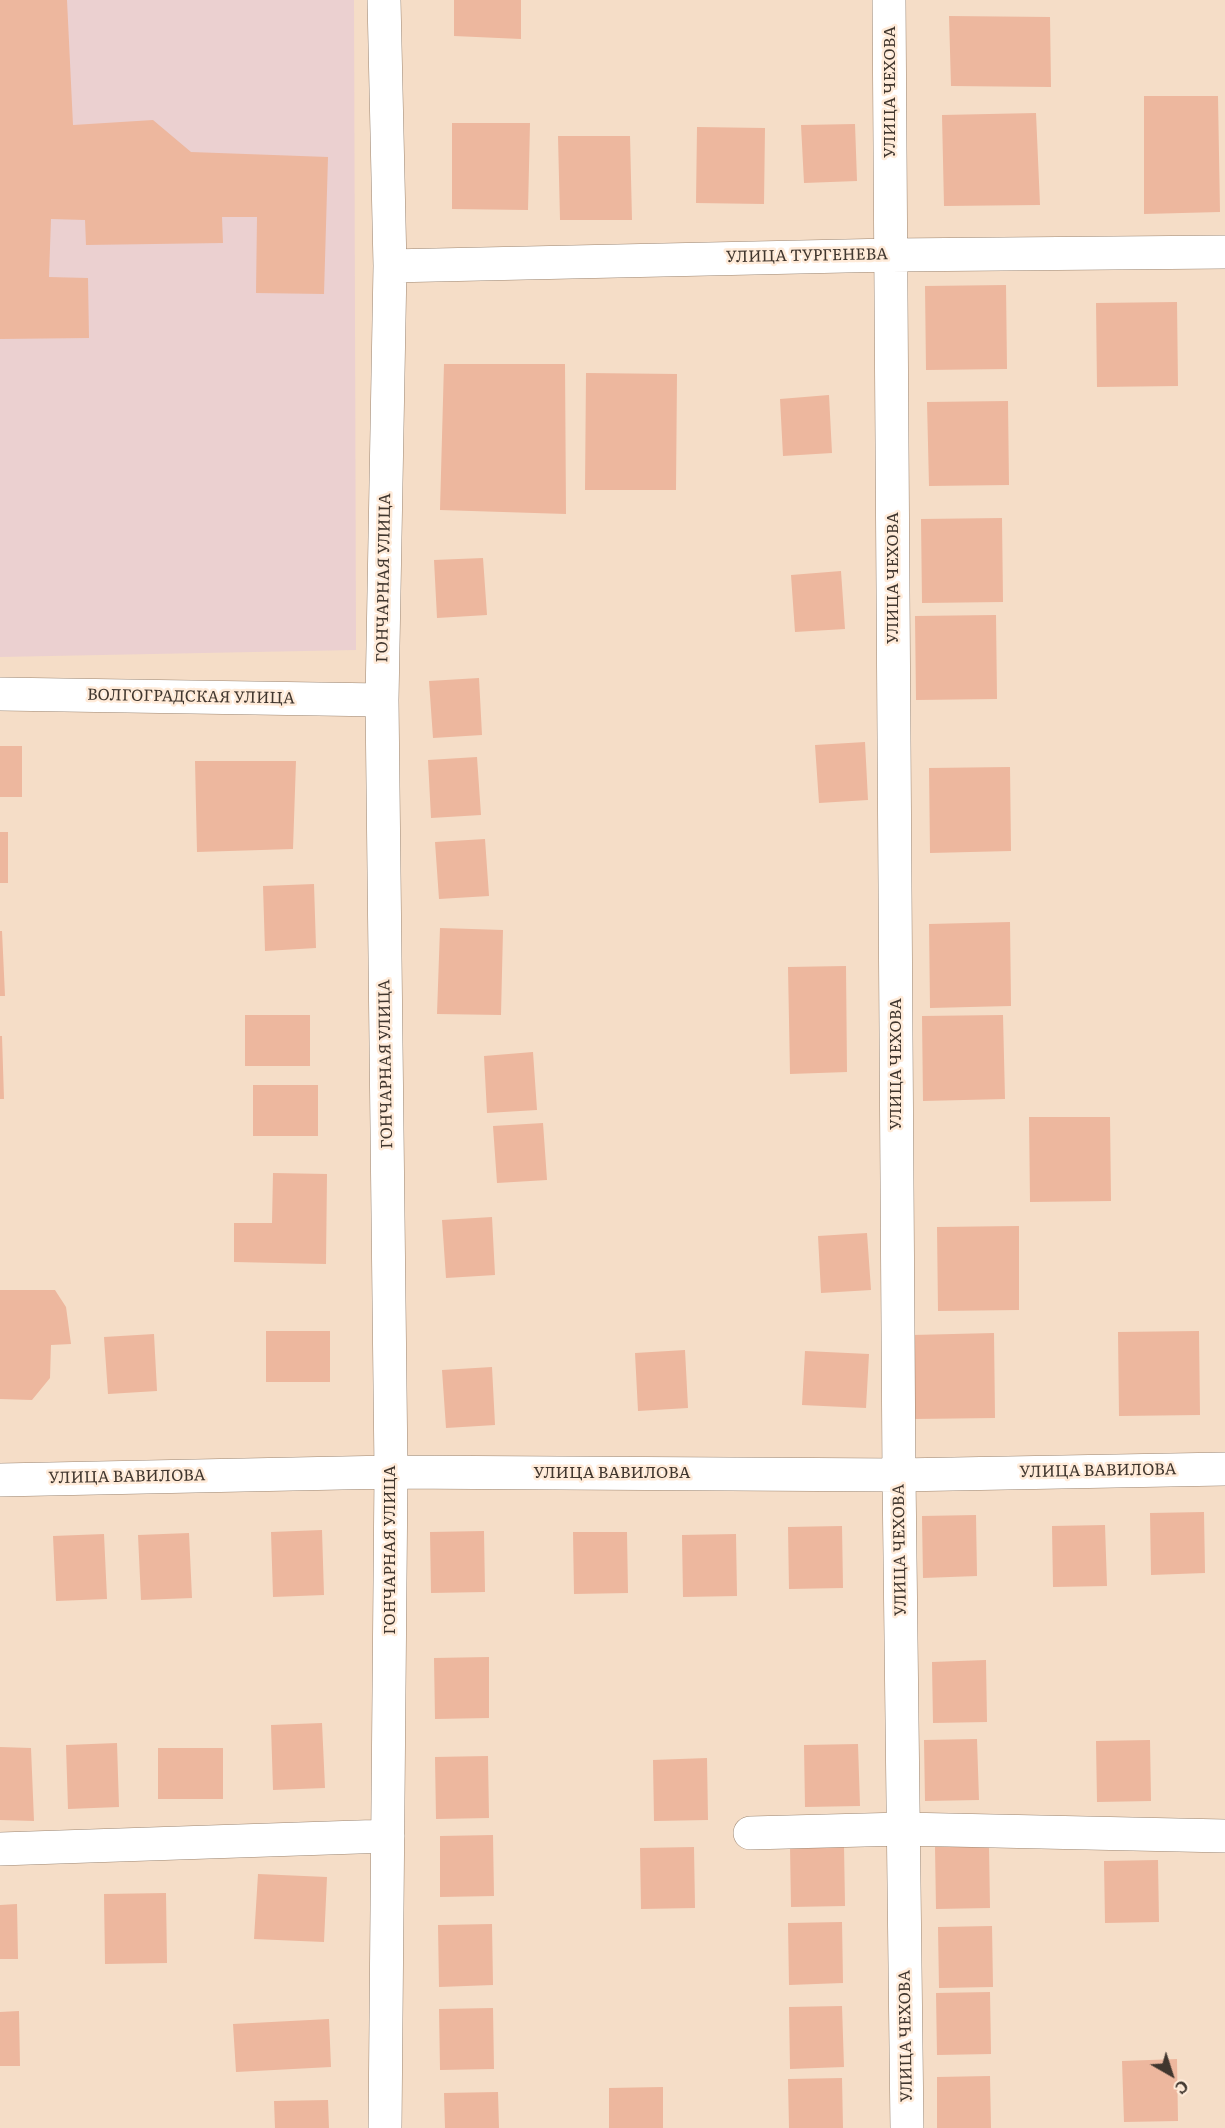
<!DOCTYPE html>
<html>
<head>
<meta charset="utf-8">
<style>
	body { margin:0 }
	#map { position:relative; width:1225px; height:2128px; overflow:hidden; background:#f5ddc7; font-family:Literata,serif }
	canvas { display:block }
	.north { position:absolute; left:1141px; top:2044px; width:60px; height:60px; -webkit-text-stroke:4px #ffebd9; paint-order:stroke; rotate:141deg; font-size:16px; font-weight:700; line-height:24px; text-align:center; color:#40362e }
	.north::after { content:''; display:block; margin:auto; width:21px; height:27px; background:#40362e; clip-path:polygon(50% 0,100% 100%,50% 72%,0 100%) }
</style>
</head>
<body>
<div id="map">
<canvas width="1225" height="2128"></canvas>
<div class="north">С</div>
</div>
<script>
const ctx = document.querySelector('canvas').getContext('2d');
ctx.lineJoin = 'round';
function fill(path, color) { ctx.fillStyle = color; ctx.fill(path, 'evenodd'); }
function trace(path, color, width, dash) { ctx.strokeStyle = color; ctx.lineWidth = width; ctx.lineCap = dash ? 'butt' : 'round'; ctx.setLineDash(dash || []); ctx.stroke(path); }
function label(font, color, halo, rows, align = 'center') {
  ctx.font = font + ' Literata,serif'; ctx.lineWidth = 5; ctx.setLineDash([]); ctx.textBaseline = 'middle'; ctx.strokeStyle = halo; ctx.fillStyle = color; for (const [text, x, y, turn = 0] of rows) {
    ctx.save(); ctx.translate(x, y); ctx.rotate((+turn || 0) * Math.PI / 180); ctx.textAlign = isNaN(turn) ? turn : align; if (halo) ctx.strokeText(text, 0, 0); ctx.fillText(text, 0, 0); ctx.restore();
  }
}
const education = new Path2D(`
	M0 0H354L356 650 0 657Z`);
const building = new Path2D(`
	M0 0H67L73 125 153 120 191 152 328 157 324 294 256 293 257 217H222L223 243 86 245 85 220 51 219 49 277 88 278 89 338 0 339Z
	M454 0H521V39L454 36Z
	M949 16 1050 17 1051 87 951 86Z
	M1144 96H1218L1220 212 1144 214Z
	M1036 113 1040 205 944 206 942 115Z
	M452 123H530L528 210 452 209Z
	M855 124 857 181 804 183 801 125Z
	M697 127 765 128 764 204 696 203Z
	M558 136H630L632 220H560Z
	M1006 285 1007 369 926 370 925 286Z
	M1177 302 1178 386 1097 387 1096 303Z
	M444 364H565L566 514 440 510Z
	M586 373 677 374 676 490H585Z
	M829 395 832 453 783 456 780 399Z
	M1008 401 1009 485 929 486 927 402Z
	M1002 518 1003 602 922 603 921 519Z
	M483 558 487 615 437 618 434 560Z
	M841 571 845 629 795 632 791 575Z
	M996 615 997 699 916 700 915 616Z
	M479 678 482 735 433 738 429 681Z
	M865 742 868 800 819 803 815 745Z
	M0 746H22V797H0Z
	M477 757 481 815 431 818 428 760Z
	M195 761H296L293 849 197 852Z
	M1010 767 1011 851 930 853 929 768Z
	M0 832H8V883H0Z
	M485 839 489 896 439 899 435 842Z
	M314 884 316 948 265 951 263 886Z
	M1010 922 1011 1006 930 1008 929 924Z
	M440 928 503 930 501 1015 437 1014Z
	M0 931H2L5 996H0Z
	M846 966 847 1072 790 1074 788 967Z
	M245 1015H310V1066H245Z
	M1003 1015 1005 1099 923 1101 922 1016Z
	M0 1036H2L4 1099H0Z
	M533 1052 537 1110 487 1113 484 1056Z
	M253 1085H318V1136H253Z
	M1029 1117H1110L1111 1201 1030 1202Z
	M543 1123 547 1180 497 1183 493 1126Z
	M273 1173 327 1174 326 1264 234 1262V1223H272Z
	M492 1217 495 1275 446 1278 442 1220Z
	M1019 1226V1310L938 1311 937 1227Z
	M867 1233 871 1290 821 1293 818 1236Z
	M0 1290H55L66 1307 71 1344 51 1345 50 1378 32 1400 0 1399Z
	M266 1331H330V1382H266Z
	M1199 1331 1200 1415 1119 1416 1118 1332Z
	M994 1333 995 1418 913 1419 912 1335Z
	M154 1334 157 1391 108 1394 104 1337Z
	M685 1350 688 1408 638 1411 635 1353Z
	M805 1351 869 1354 866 1408 802 1405Z
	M492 1367 495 1425 446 1428 442 1370Z
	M1204 1512 1205 1573 1151 1575 1150 1513Z
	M976 1515 977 1576 923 1578 922 1516Z
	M1105 1525 1107 1586 1053 1587 1052 1526Z
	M842 1526 843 1588 789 1589 788 1527Z
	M322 1530 324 1595 273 1597 271 1532Z
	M484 1531 485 1592 431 1593 430 1532Z
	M573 1532H627L628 1593 574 1594Z
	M189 1533 192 1598 141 1600 138 1535Z
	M104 1534 107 1599 56 1601 53 1536Z
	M736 1534 737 1596 683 1597 682 1535Z
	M489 1657V1718L435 1719 434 1658Z
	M986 1660 987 1722 933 1723 932 1662Z
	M322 1723 325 1788 273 1790 271 1725Z
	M977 1739 979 1800 925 1801 924 1740Z
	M1150 1740 1151 1801 1097 1802 1096 1741Z
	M117 1743 119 1807 68 1809 66 1745Z
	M858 1744 860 1806 805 1807 804 1745Z
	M0 1747 31 1748 34 1821 0 1820Z
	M158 1748H223V1799H158Z
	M488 1756 489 1818 436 1819 435 1757Z
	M707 1758 708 1820 654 1821 653 1760Z
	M493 1835 494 1896 440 1897V1836Z
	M844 1845 845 1906 791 1907 790 1846Z
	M989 1846 990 1908 936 1909 935 1847Z
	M694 1847 695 1908 641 1909 640 1848Z
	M1158 1860 1159 1922 1105 1923 1104 1861Z
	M258 1874 327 1877 324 1942 254 1939Z
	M166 1893 167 1963 105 1964 104 1894Z
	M17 1904 18 1959H0V1905Z
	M842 1922 843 1983 789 1985 788 1923Z
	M492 1924 493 1985 439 1987 438 1925Z
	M992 1926 993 1987 939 1988 938 1927Z
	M990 1992 991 2054 937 2055 936 1993Z
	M842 2006 844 2067 790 2069 789 2007Z
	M493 2008 494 2069 440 2070 439 2009Z
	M19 2011 20 2066H0V2012Z
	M329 2019 331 2067 236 2072 233 2024Z
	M1177 2059 1178 2121 1124 2122 1122 2061Z
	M990 2076 991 2128H937V2077Z
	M842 2078 843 2128H789L788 2079Z
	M663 2087V2128H609V2088Z
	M498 2092 499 2128H445L444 2093Z
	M328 2100 329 2128H275L274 2101Z`);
const minor = new Path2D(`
	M384 0 390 266 382 700 391 1472 385 2128
	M889 0 899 1475 907 2128
	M390 266 891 255 1225 252
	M0 694 382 700
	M0 1480 391 1472 899 1475 1225 1469
	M750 1833 903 1829 1225 1836
	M0 1849 388 1836`);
const streetNames = [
	["УЛИЦА ЧЕХОВА",890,92,-90],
	["УЛИЦА ТУРГЕНЕВА",807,256,-1],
	["ГОНЧАРНАЯ УЛИЦА",384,578,-89],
	["УЛИЦА ЧЕХОВА",893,578,-90],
	["ВОЛГОГРАДСКАЯ УЛИЦА",191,697,1],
	["ГОНЧАРНАЯ УЛИЦА",386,1064,-91],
	["УЛИЦА ЧЕХОВА",896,1064,-90],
	["УЛИЦА ВАВИЛОВА",1098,1471,-1],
	["УЛИЦА ВАВИЛОВА",612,1473],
	["УЛИЦА ВАВИЛОВА",127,1477,-1],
	["ГОНЧАРНАЯ УЛИЦА",390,1550,-90],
	["УЛИЦА ЧЕХОВА",900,1550,-91],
	["УЛИЦА ЧЕХОВА",906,2036,-91]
];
fill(education, '#ebd0d0');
fill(building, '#edb79e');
trace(minor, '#9c8672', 34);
trace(minor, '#fff', 33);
label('16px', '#40362e', '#ffebd9', streetNames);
</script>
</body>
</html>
